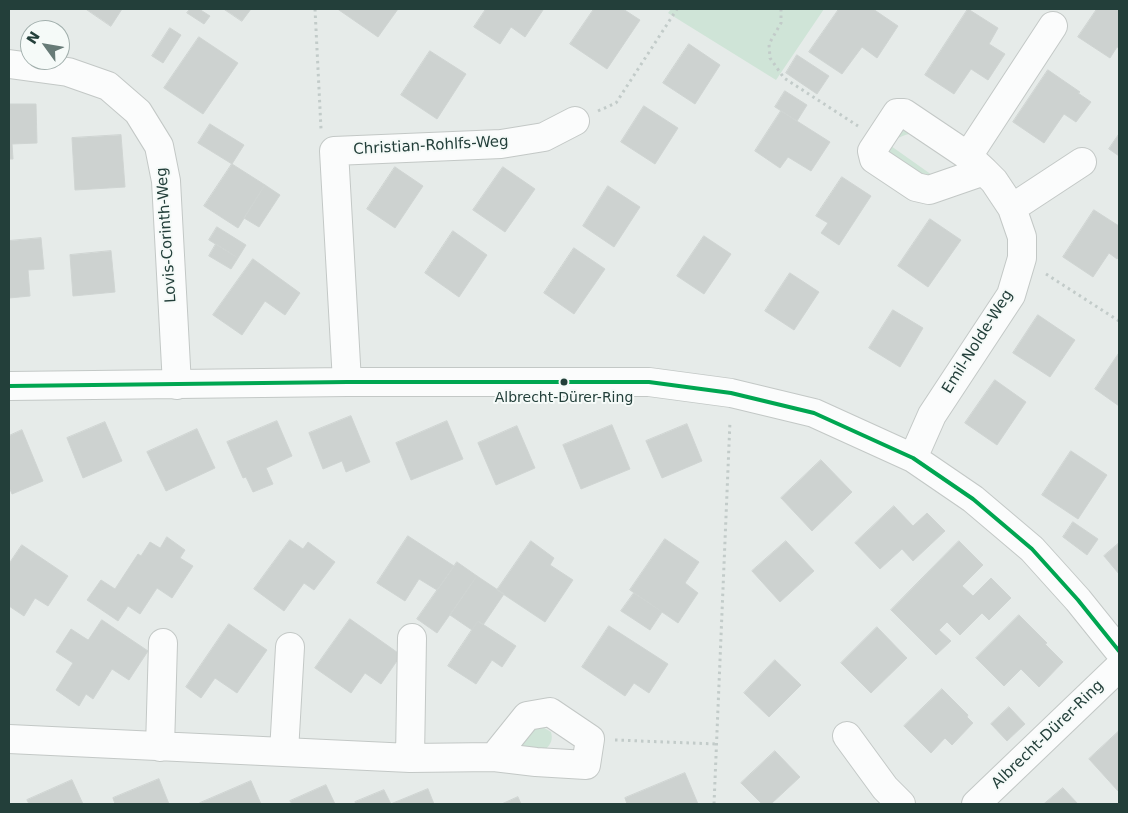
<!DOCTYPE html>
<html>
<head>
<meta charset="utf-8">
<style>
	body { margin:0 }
	#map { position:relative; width:1128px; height:813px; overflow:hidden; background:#e6ebe9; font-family:"DejaVu Sans",sans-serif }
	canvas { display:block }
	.frame { position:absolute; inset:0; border:10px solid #233f3a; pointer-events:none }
	.north { position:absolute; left:20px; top:20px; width:50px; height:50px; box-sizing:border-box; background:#f5faf8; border:1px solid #a1afac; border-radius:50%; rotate:302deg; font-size:14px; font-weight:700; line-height:20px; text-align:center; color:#233f3a }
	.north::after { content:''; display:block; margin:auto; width:18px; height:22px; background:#677b77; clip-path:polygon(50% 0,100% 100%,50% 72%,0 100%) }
</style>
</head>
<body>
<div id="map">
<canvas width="1128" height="813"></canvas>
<div class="frame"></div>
<div class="north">N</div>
</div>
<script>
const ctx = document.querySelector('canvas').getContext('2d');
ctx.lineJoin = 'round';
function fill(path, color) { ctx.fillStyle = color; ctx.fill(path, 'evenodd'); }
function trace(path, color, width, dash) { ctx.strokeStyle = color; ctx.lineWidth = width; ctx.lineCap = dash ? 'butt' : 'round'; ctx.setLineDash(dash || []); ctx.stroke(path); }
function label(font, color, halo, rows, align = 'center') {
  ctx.font = font + ' "DejaVu Sans",sans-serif'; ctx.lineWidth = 4; ctx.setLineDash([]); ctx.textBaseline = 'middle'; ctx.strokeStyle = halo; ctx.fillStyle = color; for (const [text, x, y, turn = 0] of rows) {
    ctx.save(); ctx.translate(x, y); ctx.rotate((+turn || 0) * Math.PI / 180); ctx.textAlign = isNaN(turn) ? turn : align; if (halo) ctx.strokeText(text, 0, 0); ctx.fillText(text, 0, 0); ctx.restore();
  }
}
const green = new Path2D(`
	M671 9H824L776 80 668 13Z
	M904 129 916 132C907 135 895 136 891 146L932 175 930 181 889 154 888 147 898 131Z
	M541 726 551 732C553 740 551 744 545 750L514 749 528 731Z`);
const building = new Path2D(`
	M86 9H122L111 26Z
	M190 9H199L210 16 204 24 187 13Z
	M224 9H251L242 21Z
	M340 9H398L378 37 339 10Z
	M486 9H541L543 10 525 37 511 27 500 44 474 27Z
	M594 9H623L640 20 607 69 570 44Z
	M839 9H873L898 26 877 58 862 47 842 74 809 52Z
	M968 9 998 28 989 44 1005 54 988 80 971 69 954 94 925 75Z
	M1097 9H1119V48L1117 47 1110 58 1078 37Z
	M170 28 181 35 163 63 152 56Z
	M199 37 238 63 203 114 164 88Z
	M689 44 720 65 695 104 663 83Z
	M430 51 466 74 437 119 401 95Z
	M797 55 829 76 817 94 786 73Z
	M1048 70 1080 92 1078 93 1091 102 1076 122 1064 114 1044 143 1013 122Z
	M785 91 807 105 797 121 775 107Z
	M9 104H36L37 143 12 144 13 159H9Z
	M644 106 678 128 655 164 621 142Z
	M781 111 830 142 811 171 788 157 780 168 755 151Z
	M210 124 244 145 232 164 198 143Z
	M1119 134V156L1109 149Z
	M121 135 125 187 75 190 72 138Z
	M232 164 265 185 238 228 204 206Z
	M395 167 423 186 395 228 367 209Z
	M503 167 535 189 505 232 473 210Z
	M842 177 871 196 839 245 821 233 828 223 816 216Z
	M265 185 280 195 259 227 244 218Z
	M608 186 640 207 614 247 583 226Z
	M1094 210 1119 226V256L1117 259 1109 253 1093 277 1063 257Z
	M930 219 961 240 928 287 898 266Z
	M217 227 246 245 238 258 209 240Z
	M453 231 487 255 459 297 425 273Z
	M704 236 731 254 704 294 677 276Z
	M41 238 44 269 28 270 30 296 9 298V241Z
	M216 244 238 258 231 269 209 256Z
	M574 248 605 269 574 314 544 293Z
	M111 251 115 292 73 296 70 255Z
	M253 259 300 293 285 315 265 301 242 335 213 315Z
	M790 273 819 292 794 330 765 311Z
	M893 310 923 328 900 367 869 348Z
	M1038 315 1075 340 1050 377 1013 353Z
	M1119 353V406L1095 389Z
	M995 380 1026 402 997 445 965 423Z
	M351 416 370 462 346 472 342 461 323 469 309 433Z
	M277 421 292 456 266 468 273 484 253 492 246 477 243 478 227 442Z
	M447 421 463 459 411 480 396 443Z
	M105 422 122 461 83 478 67 438Z
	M687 424 702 461 662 478 646 441Z
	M612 425 630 469 581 489 563 445Z
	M517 426 535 468 496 485 478 443Z
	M197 429 215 468 166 491 147 452Z
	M22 430 43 481 12 494 9 487V436Z
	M1071 451 1107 475 1078 519 1042 495Z
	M821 460 852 492 812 531 781 498Z
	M894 506 913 526 927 513 945 531 913 561 902 549 880 569 855 543Z
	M1073 522 1098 539 1087 555 1063 537Z
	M408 536 454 566 437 590 419 579 405 601 377 583Z
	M167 537 185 550 180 558 193 566 172 598 157 588 140 614 128 606 118 621 87 600 101 580 115 589 138 554 141 556 150 542 160 548Z
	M665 539 699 562 685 583 698 593 678 623 630 590Z
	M290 540 303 549 308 542 335 562 314 590 304 583 284 611 254 589Z
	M531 541 554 558 550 565 573 580 545 622 497 590Z
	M786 541 814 571 780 602 752 571Z
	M959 541 983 565 962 586 973 596 991 578 1011 598 989 620 982 613 960 635 947 622 939 630 951 641 936 655 891 610Z
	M1119 543V574L1104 556Z
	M22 545 68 576 48 606 35 598 24 616 9 606V564Z
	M457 562 477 576 437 633 417 619Z
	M477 576 504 594 483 625 478 621 472 630 450 615Z
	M634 593 662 612 650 630 621 611Z
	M1019 615 1047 643 1045 644 1063 662 1039 687 1021 669 1004 686 976 658Z
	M350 619 401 655 381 684 365 673 351 693 315 668Z
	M102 620 148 651 129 680 112 669 93 699 86 694 79 706 56 690 73 663 56 652 71 629 88 640Z
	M478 621 516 646 502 667 492 660 476 684 448 666Z
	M229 624 267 650 237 693 215 678 201 698 186 687Z
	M609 626 668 664 649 693 634 683 625 696 582 667Z
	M877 627 907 658 871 693 841 663Z
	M775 660 801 685 769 717 744 693Z
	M942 689 968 715 967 717 973 723 952 745 945 738 931 753 904 726Z
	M1009 707 1025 724 1007 741 991 724Z
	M1119 731V790L1118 791 1089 759Z
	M775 751 800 777 771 804H762L741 783Z
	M685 773 698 804H627L625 798Z
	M159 779 169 804H115L113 798Z
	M72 780 83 804H29L27 800Z
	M251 781 261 804H201L200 803Z
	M326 785 335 804H292L290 801Z
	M1063 788 1078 804H1044Z
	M428 789 434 804H391Z
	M384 790 391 804H356L355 802Z
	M518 797 521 804H502Z`);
const path = new Path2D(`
	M315 9 321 129
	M781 9V23L769 44 770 58 784 78 858 126
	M598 111 616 103 677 9
	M1046 274 1119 321
	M615 740 716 744
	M714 804 730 421`);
const minor = new Path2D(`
	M9 64 68 72 108 86 138 112 159 146 166 181 177 385
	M968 156 1053 26
	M1012 208 1082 162
	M347 382 334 151 501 144 544 137 575 121
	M9 386 347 382H649L731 393 814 413 913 458 973 499 1032 549 1078 600 1119 651
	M913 458 932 415 1011 295 1022 258V237L1012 208 994 181 984 171 929 190 916 187 874 159 872 151 897 113H904L968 156 984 171
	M847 736 885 788 901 804
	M9 739 410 758 494 757 536 762 586 765 590 739 550 712 527 716 494 757
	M160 747 163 643
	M284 752 290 647
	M410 758 412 638
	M976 804 1119 667`);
const bus1 = new Path2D(`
	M9 386 347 382H649L731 393 814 413 913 458 973 499 1032 549 1078 600 1119 651`);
const markers = [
	[564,382,4.5,"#233f3a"]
];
const busNames = [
	["Albrecht-Dürer-Ring",564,398]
];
const streetNames = [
	["Christian-Rohlfs-Weg",431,146,-3],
	["Lovis-Corinth-Weg",167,235,-94],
	["Emil-Nolde-Weg",978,342,-58],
	["Albrecht-Dürer-Ring",1048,735,-44]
];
fill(green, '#cfe4d7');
fill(building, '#cdd2d0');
trace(building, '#cfd4d2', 1);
trace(minor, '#c3c8c6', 30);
trace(path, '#c2cbc9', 3, [2.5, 4]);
trace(minor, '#fbfcfc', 28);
trace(bus1, '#00a651', 4);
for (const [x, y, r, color] of markers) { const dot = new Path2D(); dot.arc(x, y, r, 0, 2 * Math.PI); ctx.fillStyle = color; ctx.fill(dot); trace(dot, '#f5faf8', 2); }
label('14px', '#233f3a', '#f5faf8', busNames);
label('15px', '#233f3a', '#f5faf8', streetNames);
</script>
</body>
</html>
